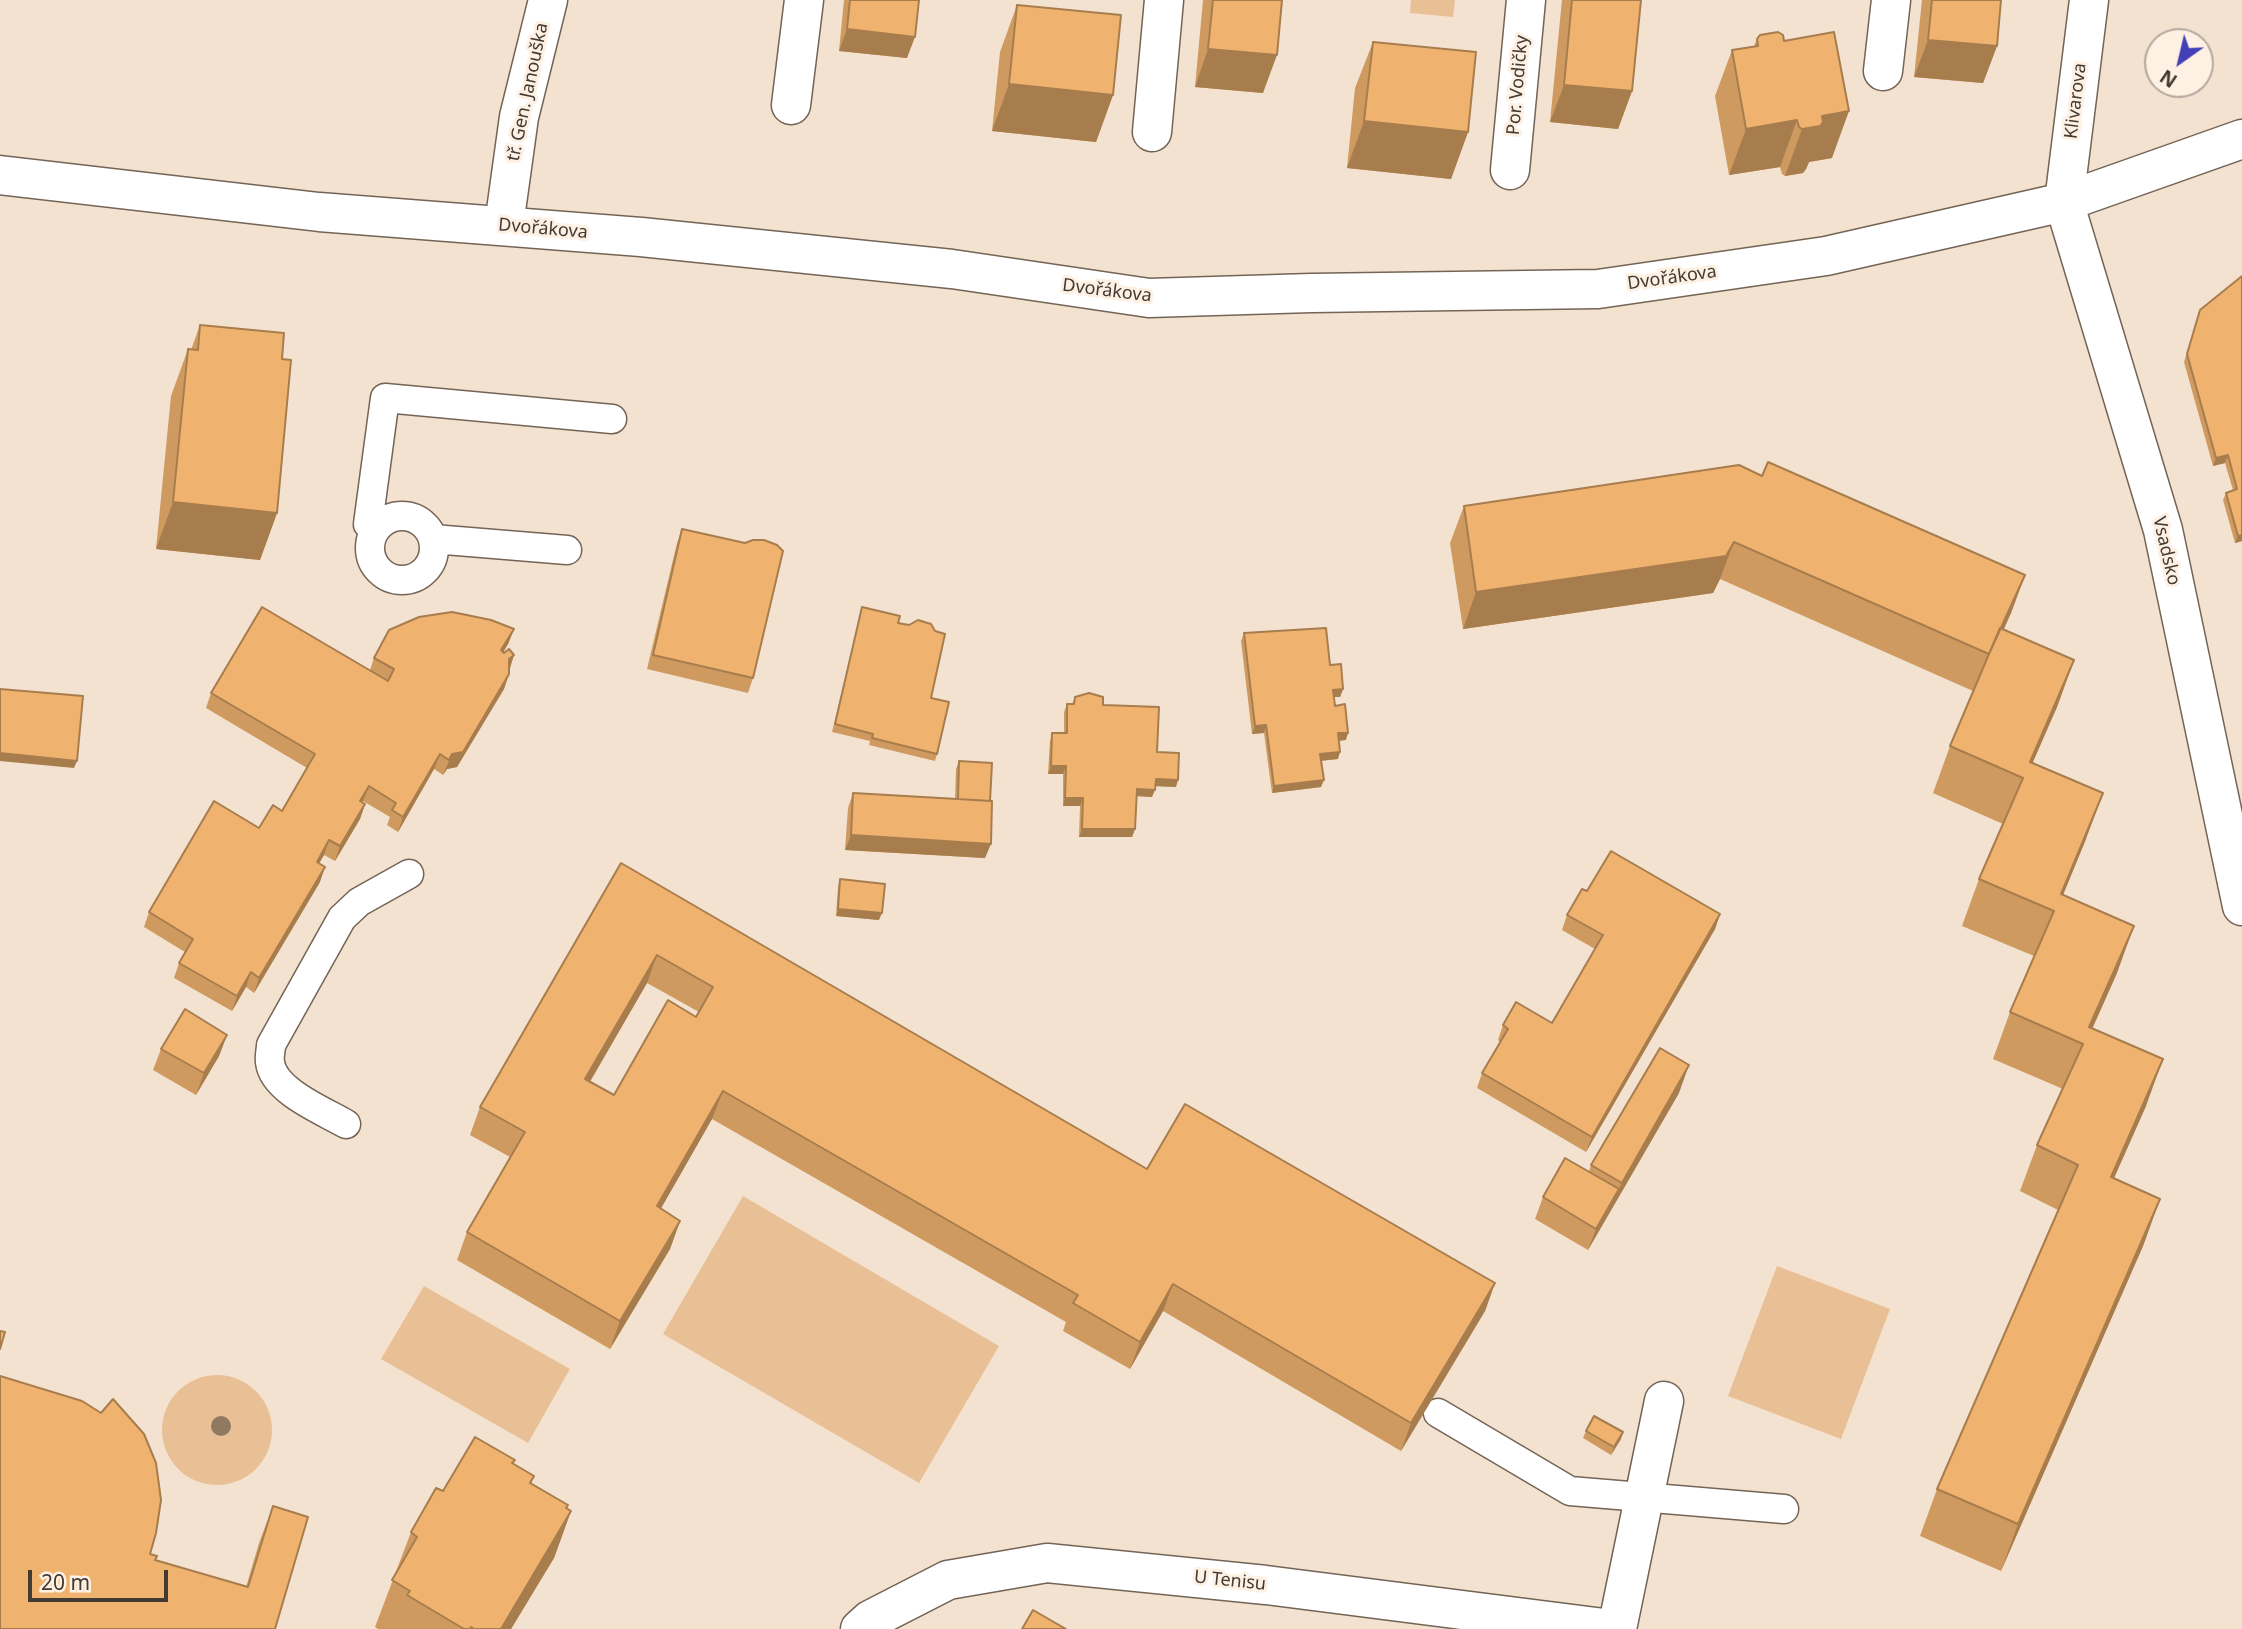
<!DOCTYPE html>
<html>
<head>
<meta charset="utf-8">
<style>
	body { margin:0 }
	#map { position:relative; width:2242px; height:1629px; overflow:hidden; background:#f4e2d1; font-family:"Noto Sans",sans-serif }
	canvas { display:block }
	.north { position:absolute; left:2144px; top:28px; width:70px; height:70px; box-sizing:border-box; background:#fef0e2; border:2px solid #b3a89c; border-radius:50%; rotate:214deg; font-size:19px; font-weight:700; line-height:28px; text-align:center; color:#423b34 }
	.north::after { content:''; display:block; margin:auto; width:24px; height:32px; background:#4340b6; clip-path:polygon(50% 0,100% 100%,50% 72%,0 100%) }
	.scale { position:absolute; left:28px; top:1570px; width:140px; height:32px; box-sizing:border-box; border:4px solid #423b34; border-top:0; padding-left:9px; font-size:21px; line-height:24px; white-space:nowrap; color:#423b34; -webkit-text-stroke:5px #fef0e2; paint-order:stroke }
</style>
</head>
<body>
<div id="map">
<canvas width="2242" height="1629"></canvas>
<div class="north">N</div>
<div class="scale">20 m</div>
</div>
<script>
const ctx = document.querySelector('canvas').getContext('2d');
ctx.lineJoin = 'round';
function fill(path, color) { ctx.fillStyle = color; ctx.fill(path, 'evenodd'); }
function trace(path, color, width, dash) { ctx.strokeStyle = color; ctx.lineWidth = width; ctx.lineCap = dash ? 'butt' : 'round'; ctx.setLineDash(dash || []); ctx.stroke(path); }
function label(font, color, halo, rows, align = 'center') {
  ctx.font = font + ' "Noto Sans",sans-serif'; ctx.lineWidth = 6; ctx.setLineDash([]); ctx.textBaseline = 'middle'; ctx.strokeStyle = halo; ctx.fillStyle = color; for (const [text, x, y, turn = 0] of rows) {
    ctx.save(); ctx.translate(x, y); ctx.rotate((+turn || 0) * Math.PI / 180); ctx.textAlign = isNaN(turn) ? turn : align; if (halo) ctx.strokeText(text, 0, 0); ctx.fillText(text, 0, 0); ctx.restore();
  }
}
const green = new Path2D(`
	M1411 0H1455L1453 17 1410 13Z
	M743 1196 999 1346 919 1483 663 1334Z
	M1777 1266 1890 1309 1841 1439 1728 1396Z
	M424 1286 570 1369 528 1443 381 1359Z
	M162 1430a55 55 0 1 1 110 0a55 55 0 1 1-110 0Z`);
const service = new Path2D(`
	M370 548a32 32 0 1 1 64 0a32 32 0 1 1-64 0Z
	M376 529 368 524 385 398 612 419
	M433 539 567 550
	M346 1124C324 1111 273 1091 270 1062 269 1057 271 1050 271 1045L342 918 359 902 409 874
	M1438 1413 1570 1491 1784 1509`);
const minor = new Path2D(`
	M2089 0 2064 202 2163 530 2242 906
	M1883 71 1891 0
	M791 105 804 0
	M1152 132 1164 0
	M1510 170 1526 0
	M504 225 519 117 548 0
	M860 1629 870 1620 948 1580 1047 1563 1266 1585 1612 1629
	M1617 1629 1664 1401`);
const secondary = new Path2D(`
	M0 175 319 212 641 237 952 269 1149 298 1311 293 1598 289 1826 256 2064 202 2242 139`);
const trees = [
	[221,1426]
];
const wall = new Path2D(`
	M844 0H919L907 58 839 51Z
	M1203 0H1282L1263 93 1195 87Z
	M1562 0H1641L1632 91 1618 129 1550 122Z
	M1922 0H2001L1997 46 1983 83 1914 77Z
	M1017 5 1113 95 1096 142 992 131 1000 52Z
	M1757 39 1784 41 1832 158 1809 162 1806 169 1803 173 1785 176 1782 174 1780 167 1729 175 1715 96 1732 50 1754 46Z
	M1373 42 1468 132 1451 179 1347 168 1355 88Z
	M2242 276V541L2235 543 2223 500 2226 493 2233 490 2225 463 2213 466 2184 362 2200 310Z
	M200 325 282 359 277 513 260 560 156 549 171 396 188 349 191 350Z
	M1762 476 2025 575 2011 613 2004 629 2074 660 2057 707 2032 763 2086 839 2063 895 2117 973 2092 1029 2146 1106 2114 1178 2160 1199 2143 1246 2001 1571 1920 1536 1937 1489 2058 1210 2020 1191 2037 1145 2063 1089 1993 1059 2010 1012 2034 956 1962 926 1979 879 2003 824 1933 793 1950 746 1973 691 1720 579 1713 593 1463 629 1450 543 1464 506Z
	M682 529 745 543 753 678 748 693 647 669 677 543Z
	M862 607 898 623 931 698 937 754 935 761 869 745 870 741 832 732 860 615Z
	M514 629 508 644 503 652 514 655 504 689 457 767 447 769 443 775 434 769 398 832 387 825 390 817 363 801 362 802 365 804 360 819 335 861 324 855 319 863 320 882 254 993 246 987 232 1011 174 978 179 963 185 952 144 927 149 912 282 811 307 768 206 708 211 693 370 670 374 658Z
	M1244 633 1330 665 1343 689 1340 697H1334L1335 706 1346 740 1339 741 1338 759 1321 761V787L1272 793 1264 733 1252 734 1241 641Z
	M1075 697 1103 705 1157 752 1176 787 1155 786 1152 797 1137 796 1135 829 1132 837H1079L1080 806H1063V774H1048L1050 741 1052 733H1064V712L1067 704H1072Z
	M959 761 985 858 845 850 848 808 853 793 955 799 956 769Z
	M621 863 1147 1169 1495 1283 1485 1311 1401 1451 1163 1311 1130 1369 1063 1331 1066 1322 712 1119 661 1208 680 1221 670 1249 610 1349 457 1260 467 1232 510 1157 470 1135 480 1107ZM647 983 699 1012 696 1017 614 1095 590 1082Z
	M840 879 879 920 836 916 838 887Z
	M1587 891 1720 914 1715 929 1586 1152 1477 1088 1482 1073 1500 1042 1498 1040 1503 1025 1552 1023 1595 949 1562 930 1567 915Z
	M227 1035 219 1056 196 1095 153 1070 161 1049Z
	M1679 1093 1588 1250 1535 1219 1543 1197 1589 1171 1591 1165Z
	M1586 1431 1621 1439 1611 1455 1583 1438Z
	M515 1460 513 1464 532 1483 568 1505 567 1508 571 1511 554 1558 511 1629H378L375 1627 411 1532 443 1491Z
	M273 1506 275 1629H0L150 1554 155 1560 246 1587 259 1543Z`);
const shadedWall = new Path2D(`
	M847 29 915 37 907 58 839 51Z
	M1928 40 1997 46 1983 83 1914 77Z
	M1208 49 1277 55 1263 93 1195 87Z
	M1009 84 1113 95 1096 142 992 131Z
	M1564 85 1632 91 1618 129 1550 122Z
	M1849 111 1832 158 1809 162 1806 169 1803 173 1785 176 1802 129 1822 116Z
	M1797 120 1780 167 1729 175 1746 129Z
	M1364 121 1468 132 1451 179 1347 168Z
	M2228 455 2225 463 2213 466 2216 458Z
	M173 502 277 513 260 560 156 549Z
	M2242 535V541L2235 543 2238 536Z
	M1734 542 1720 579 1713 593 1463 629 1476 592Z
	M2025 575 2011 613 1975 692 1989 654Z
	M514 629 508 644 496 665 501 650Z
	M514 655 509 670V659Z
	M2074 660 2057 707 2013 808 2030 762Z
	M509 674 504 689 457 767 447 769 443 775 452 754Z
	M1343 689 1340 697H1331L1333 690Z
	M1266 725 1264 733 1252 734 1255 726Z
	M1338 733H1348L1346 740 1335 741Z
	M1340 752 1338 759 1317 761 1320 754Z
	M0 753 77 761 74 768 0 761Z
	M440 754 434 769 398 832 403 817Z
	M1051 766H1066L1063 774H1048Z
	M1156 779 1178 780 1176 787 1153 786Z
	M1324 780 1321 787 1272 793 1274 786Z
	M369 786 363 801 355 816 360 801Z
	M1137 789 1155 790 1152 797 1135 796Z
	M2103 793 2086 839 2044 941 2061 894Z
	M1065 798H1083L1080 806H1063Z
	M365 804 360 819 335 861 340 846Z
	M1082 829H1135L1132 837H1079Z
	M851 835 991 844 985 858 845 850Z
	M329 840 324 855 312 876 317 862Z
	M325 867 320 882 254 993 259 978Z
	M838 909 882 913 879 920 836 916Z
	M1720 914 1715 929 1586 1152 1592 1137Z
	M2134 926 2117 973 2072 1074 2089 1027Z
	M657 955 647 983 575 1107 585 1079Z
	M251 972 246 987 232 1011 237 996Z
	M227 1035 219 1056 196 1095 204 1073Z
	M2163 1059 2146 1106 2094 1223 2111 1177Z
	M1689 1065 1679 1093 1588 1250 1596 1229Z
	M723 1091 712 1119 647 1233 657 1206Z
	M2160 1199 2143 1246 2001 1571 2018 1524Z
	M680 1221 670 1249 610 1349 620 1321Z
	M1495 1283 1485 1311 1401 1451 1411 1423Z
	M1173 1284 1163 1311 1130 1369 1140 1342Z
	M1623 1432 1621 1439 1611 1455 1614 1447Z
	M568 1505 559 1530 571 1511 554 1558 511 1629H501Z`);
const building = new Path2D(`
	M850 0H919L915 37 847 29Z
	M1213 0H1282L1277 55 1208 49Z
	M1572 0H1641L1632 91 1564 85Z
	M1932 0H2001L1997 46 1928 40Z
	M1017 5 1121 15 1113 95 1009 84Z
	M1778 32 1783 35 1784 41 1834 32 1849 111 1822 116 1823 122 1820 126 1802 129 1799 127 1797 120 1746 129 1732 50 1758 46 1757 39 1760 35Z
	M1373 42 1476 52 1468 132 1364 121Z
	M2242 276V535L2238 536 2226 493 2237 489 2228 455 2216 458 2187 354 2200 310Z
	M200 325 284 333 282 359 291 360 277 513 173 502 188 349 198 350Z
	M1768 462 2025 575 1989 654 1734 542 1726 556 1476 592 1464 506 1739 465 1762 476Z
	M682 529 745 543 753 540H764L777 545 783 551 753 678 653 655Z
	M262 607 388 681 394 669 374 658 389 630 419 617 452 612 491 620 514 629 501 650 504 653 509 649 514 655 509 659V674L463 752 452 754 449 760 440 754 403 817 392 810 396 803 369 786 360 801 365 804 340 846 329 840 317 862 325 867 259 978 251 972 237 996 179 963 193 939 149 912 214 801 259 828 273 805 282 811 315 754 211 693Z
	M862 607 900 616 898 623 909 625 918 620 931 624 935 631 945 634 931 698 949 702 937 754 872 738 873 734 835 724Z
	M1326 628 1330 665 1341 664 1343 689 1333 690 1335 706 1345 704 1348 733H1338L1340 752 1320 754 1324 780 1274 786 1266 725 1255 726 1244 633Z
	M2000 628 2074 660 2030 762 2103 793 2061 894 2134 926 2089 1027 2163 1059 2111 1177 2160 1199 2018 1524 1937 1489 2078 1165 2037 1145 2083 1044 2010 1012 2054 911 1979 879 2023 778 1950 746Z
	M0 689 83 696 77 761 0 753Z
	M1089 693 1103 697V705L1159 707 1157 752 1179 753 1178 780 1156 779 1155 790 1137 789 1135 829H1082L1083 798H1065L1066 766H1051L1052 733H1067V704H1074L1075 697Z
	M959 761 992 763 990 801 958 799Z
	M853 793 992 801 991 844 851 835Z
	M1611 851 1720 914 1592 1137 1482 1073 1508 1029 1503 1025 1516 1002 1552 1023 1603 935 1567 915 1582 889 1587 891Z
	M621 863 1147 1169 1185 1104 1495 1283 1411 1423 1173 1284 1140 1342 1073 1303 1078 1295 723 1091 657 1206 680 1221 620 1321 467 1232 525 1132 480 1107ZM657 955 713 987 696 1017 668 1000 614 1095 585 1079Z
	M840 879 885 884 882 913 838 909Z
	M185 1009 227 1035 204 1073 161 1049Z
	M1660 1048 1689 1065 1622 1183 1591 1165Z
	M1565 1158 1619 1189 1596 1229 1543 1197Z
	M0 1331 5 1332 0 1349Z
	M0 1376 82 1401 101 1413 113 1399 144 1434 156 1463 161 1500 156 1533 150 1554 157 1556 155 1560 248 1587 273 1506 308 1517 275 1629H0Z
	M1594 1416 1623 1432 1614 1447 1586 1431Z
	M475 1437 515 1460 512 1463 534 1476 530 1483 568 1505 566 1508 571 1511 501 1629H474L471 1627 470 1629H464L407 1595 410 1591 392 1580 417 1537 411 1532 436 1488 443 1491Z
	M1033 1610 1066 1629H1022Z`);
const streetNames = [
	["Por. Vodičky",1518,85,-85],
	["tř. Gen. Janouška",528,92,-78],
	["Klivarova",2076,101,-83],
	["Dvořákova",543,229,5],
	["Dvořákova",1672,278,-8],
	["Dvořákova",1107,291,7],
	["Vsadsko",2166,551,77],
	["U Tenisu",1230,1581,6]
];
fill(green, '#e9c096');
trace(service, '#736455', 31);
trace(minor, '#736455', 41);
trace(secondary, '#736455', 41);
trace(service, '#fff', 28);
trace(minor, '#fff', 38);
trace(secondary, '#fff', 38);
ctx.fillStyle = '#8f7a61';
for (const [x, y] of trees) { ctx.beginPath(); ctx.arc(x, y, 10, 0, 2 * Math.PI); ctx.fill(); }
fill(wall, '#ce9a5f');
fill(shadedWall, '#a87d4e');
fill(building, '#f0b36f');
trace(building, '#a87d4e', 2);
label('18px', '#423b34', '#fef0e2', streetNames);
</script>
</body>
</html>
